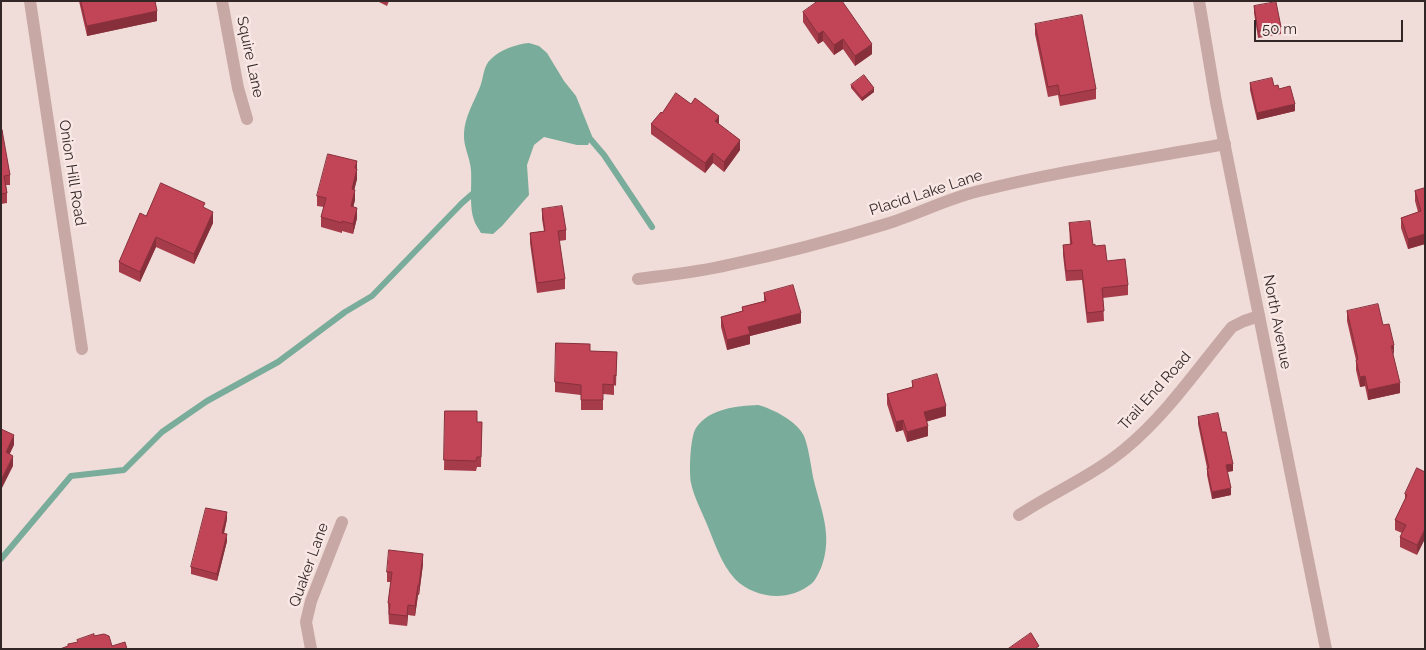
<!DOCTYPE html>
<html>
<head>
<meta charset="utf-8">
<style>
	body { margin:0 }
	#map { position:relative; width:1426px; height:650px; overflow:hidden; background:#f0dcd8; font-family:Raleway,sans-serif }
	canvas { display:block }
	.frame { position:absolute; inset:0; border:2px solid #332627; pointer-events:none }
	.scale { position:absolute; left:1254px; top:20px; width:149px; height:22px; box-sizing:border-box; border:2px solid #332627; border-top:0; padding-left:6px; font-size:15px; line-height:18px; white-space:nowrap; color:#332627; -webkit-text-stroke:4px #f8e7e4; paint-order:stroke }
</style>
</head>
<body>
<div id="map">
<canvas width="1426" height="650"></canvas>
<div class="frame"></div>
<div class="scale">50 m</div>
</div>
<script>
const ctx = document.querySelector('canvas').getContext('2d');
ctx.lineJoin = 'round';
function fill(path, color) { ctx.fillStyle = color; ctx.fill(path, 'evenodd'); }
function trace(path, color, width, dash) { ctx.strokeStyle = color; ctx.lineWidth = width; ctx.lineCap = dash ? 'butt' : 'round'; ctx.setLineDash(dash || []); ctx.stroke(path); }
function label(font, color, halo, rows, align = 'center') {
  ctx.font = font + ' Raleway,sans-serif'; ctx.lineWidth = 5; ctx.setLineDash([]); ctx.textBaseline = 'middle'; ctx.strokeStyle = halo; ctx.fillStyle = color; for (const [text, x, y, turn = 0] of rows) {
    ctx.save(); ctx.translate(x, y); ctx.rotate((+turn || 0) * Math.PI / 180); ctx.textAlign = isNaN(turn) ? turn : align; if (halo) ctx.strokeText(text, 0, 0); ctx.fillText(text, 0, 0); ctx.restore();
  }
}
const water = new Path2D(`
	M529 43 539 46 547 53 564 81 576 96 592 136 588 145H577L544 137 534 145 527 165 529 195 502 226 493 234 481 233C479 229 475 224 474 220 469 207 472 184 471 170 470 157 463 146 464 133 465 116 474 102 480 87 484 77 483 66 491 59 500 50 516 44 529 43Z
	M758 405C773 409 797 421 804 436 808 445 811 466 813 477 820 508 834 535 821 568 818 574 816 580 811 584 789 602 755 599 735 579 721 564 714 541 706 522 701 510 694 497 691 483 689 472 690 437 696 428 710 408 737 406 758 405Z`);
const stream = new Path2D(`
	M586 134 604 155 652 227
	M1 559 71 476 124 470 162 432 207 401 278 362 345 312 372 296 462 203 478 189`);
const minor = new Path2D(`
	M30 1 82 349
	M222 1 238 88 247 119
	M638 279C668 275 699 272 728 265 781 254 834 240 886 224 916 215 944 200 975 192 1057 171 1142 159 1225 144
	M1019 515C1054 492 1094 475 1126 448 1167 414 1198 368 1232 327L1244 321 1259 316
	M311 649 306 622 311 601 342 522`);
const tertiary = new Path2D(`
	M1199 1 1216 102 1326 649`);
const wall = new Path2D(`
	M79 1H155L157 21 87 36Z
	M377 1H389L387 6Z
	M1254 6 1281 27V34L1258 38 1254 13Z
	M803 12 872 54 855 66 843 49 834 55 823 41 818 44 803 22Z
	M1035 24 1096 89V99L1060 106 1058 95 1048 97 1035 34Z
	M1250 83 1274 86 1279 89 1295 111 1257 120 1250 90Z
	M851 85 874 92 862 101 851 88Z
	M662 113 719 124 740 150 724 172 713 163 705 173 651 134V124Z
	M1 131 10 175V185H6L7 193V203L1 204Z
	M357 161V179L354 190 355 200 353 207 357 218 353 234 342 231V233L321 227V217L324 207 317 206V196Z
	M1425 188V244L1408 249 1401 228V218L1418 212 1415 201V191Z
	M205 208 213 223 194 264 156 247 140 282 119 272V262L146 216Z
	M542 209 566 230V240L559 241 565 279V289L537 293 530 243V233L544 231 542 219Z
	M1069 223 1093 245 1095 246 1107 261 1128 285V295L1103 298 1104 321 1087 323 1082 280 1066 281 1063 255V245H1070Z
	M764 293 801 323 750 336V344L727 350 721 327V317L742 311V307L764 301Z
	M1347 311 1383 325 1393 355 1400 393 1368 400 1365 386 1360 387 1356 370V360L1347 321Z
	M590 351 617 352 616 386 614 385V395L603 394V410H581V395L555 392V382Z
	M912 381 946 416 926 422 928 436 907 442 903 430 896 432 887 404V394L912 387Z
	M445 411 477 422H482L481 467H477L476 471 444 470Z
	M1198 417 1222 432 1233 471 1227 472 1231 495 1212 499 1207 475V468L1198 424Z
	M1417 468V555L1400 547V537L1402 533 1395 530V520L1405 500V494Z
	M227 519 224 534 227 541 217 581 191 574V567Z
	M423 564 419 595H418L415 616 408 615 407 626 389 624 388 603 391 582H387V572Z`);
const shadedWall = new Path2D(`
	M157 11V21L87 36V26Z
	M823 31V41L818 44V34Z
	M843 39V49L834 55V45Z
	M872 44V54L855 66V56Z
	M874 88V92L862 101V98Z
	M1295 104V111L1257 120V113Z
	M719 116V126L715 121Z
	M740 140V150L724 172V162Z
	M713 153V163L705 173V163Z
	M357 161V179L352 199V189L355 168Z
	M355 190V200L351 216V206Z
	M357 208V218L353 234V224Z
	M213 212V223L194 264V254Z
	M1425 234V244L1408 249V239Z
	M156 237V247L140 282V272Z
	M801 313V323L750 336V344L727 350V340L748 327Z
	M1394 345V355L1391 346Z
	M1365 376V386L1360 387V377Z
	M1400 383V393L1368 400V390Z
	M946 406V416L924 422V412Z
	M903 420V430L896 432V422Z
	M928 426V436L907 442V432Z
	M14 435V445L6 462V452Z
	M13 456V466L1 490V480Z
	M1233 464V471L1226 472V465Z
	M1231 488V495L1212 499V492Z
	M227 512V519L222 540V533Z
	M1425 529V539L1417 555V545Z
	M227 534V541L217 581V574Z
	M423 554V564L419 595V585Z
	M418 585V595L415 616V606Z
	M408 605V615L407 626V616Z`);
const building = new Path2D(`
	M81 1H155L157 11 87 26Z
	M818 1H842L872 44 855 56 843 39 834 45 823 31 818 34 803 12Z
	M1276 2 1281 27 1258 31 1254 6Z
	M1082 15 1096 89 1060 96 1058 85 1048 87 1035 24Z
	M864 75 874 88 862 98 851 85Z
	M1272 78 1274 86 1278 85 1279 89 1290 86 1295 104 1257 113 1250 83Z
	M676 93 691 104 695 98 719 116 715 121 740 140 724 162 713 153 705 163 651 124 661 112 662 113Z
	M2 130 10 175 4 176 7 193 1 194Z
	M328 154 357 161 355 168 357 169 352 189 355 190 351 206 357 208 353 224 342 221V223L321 217 326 198 317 196Z
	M161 183 205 203 203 207 213 212 194 254 156 237 140 272 119 262 140 213 146 216Z
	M1425 188V234L1408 239 1401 218 1421 211 1415 191Z
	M562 206 566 230 558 231 565 279 537 283 530 233 545 231 542 209Z
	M1090 221 1093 245 1095 244V246L1105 245 1107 261 1125 259 1128 285 1102 288 1104 311 1087 313 1082 270 1066 271 1063 245 1072 244 1069 223Z
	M793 285 801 313 748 327 750 334 727 340 721 317 743 311 742 307 766 301 764 293Z
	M1378 304 1383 325 1389 324 1394 345 1391 346 1400 383 1368 390 1365 376 1360 377 1356 360 1358 359 1347 311Z
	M556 343 590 344V351L617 352 616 376 614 375V385L603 384V400H581V385L555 382Z
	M937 374 946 406 924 412 928 426 907 432 903 420 896 422 887 394 913 387 912 381Z
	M445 411H477V422H482L481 457H477L476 461 444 460Z
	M1218 413 1222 432H1226L1233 464 1226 465 1231 488 1212 492 1207 468H1209L1198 417Z
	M1 429 14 435 6 452 13 456 1 480Z
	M1417 468 1425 472V529L1417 545 1400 537 1406 525 1395 520 1407 495 1405 494Z
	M206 508 227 512 222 533 227 534 217 574 191 567Z
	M389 550 423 554 419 585H418L415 606 408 605 407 616 389 614 390 604 388 603 392 572H387Z
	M1031 633 1039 646 1035 649H1008Z
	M94 634V636L104 634 109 636 112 646 125 642 127 649H60L68 646V644L78 642 77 640Z`);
const streetNames = [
	["Squire Lane",250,57,78],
	["Onion Hill Road",72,173,81],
	["Placid Lake Lane",926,193,-18],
	["North Avenue",1277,322,79],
	["Trail End Road",1155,391,-48],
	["Quaker Lane",309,565,-70]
];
fill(water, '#79ac9a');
trace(stream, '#79ac9a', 6);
trace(minor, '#c7a8a5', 12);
trace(tertiary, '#c7a8a5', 12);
fill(wall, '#a63b4a');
fill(shadedWall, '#87303c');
fill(building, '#c14556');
trace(building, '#87303c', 1);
label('15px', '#332627', '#f8e7e4', streetNames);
</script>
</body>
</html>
